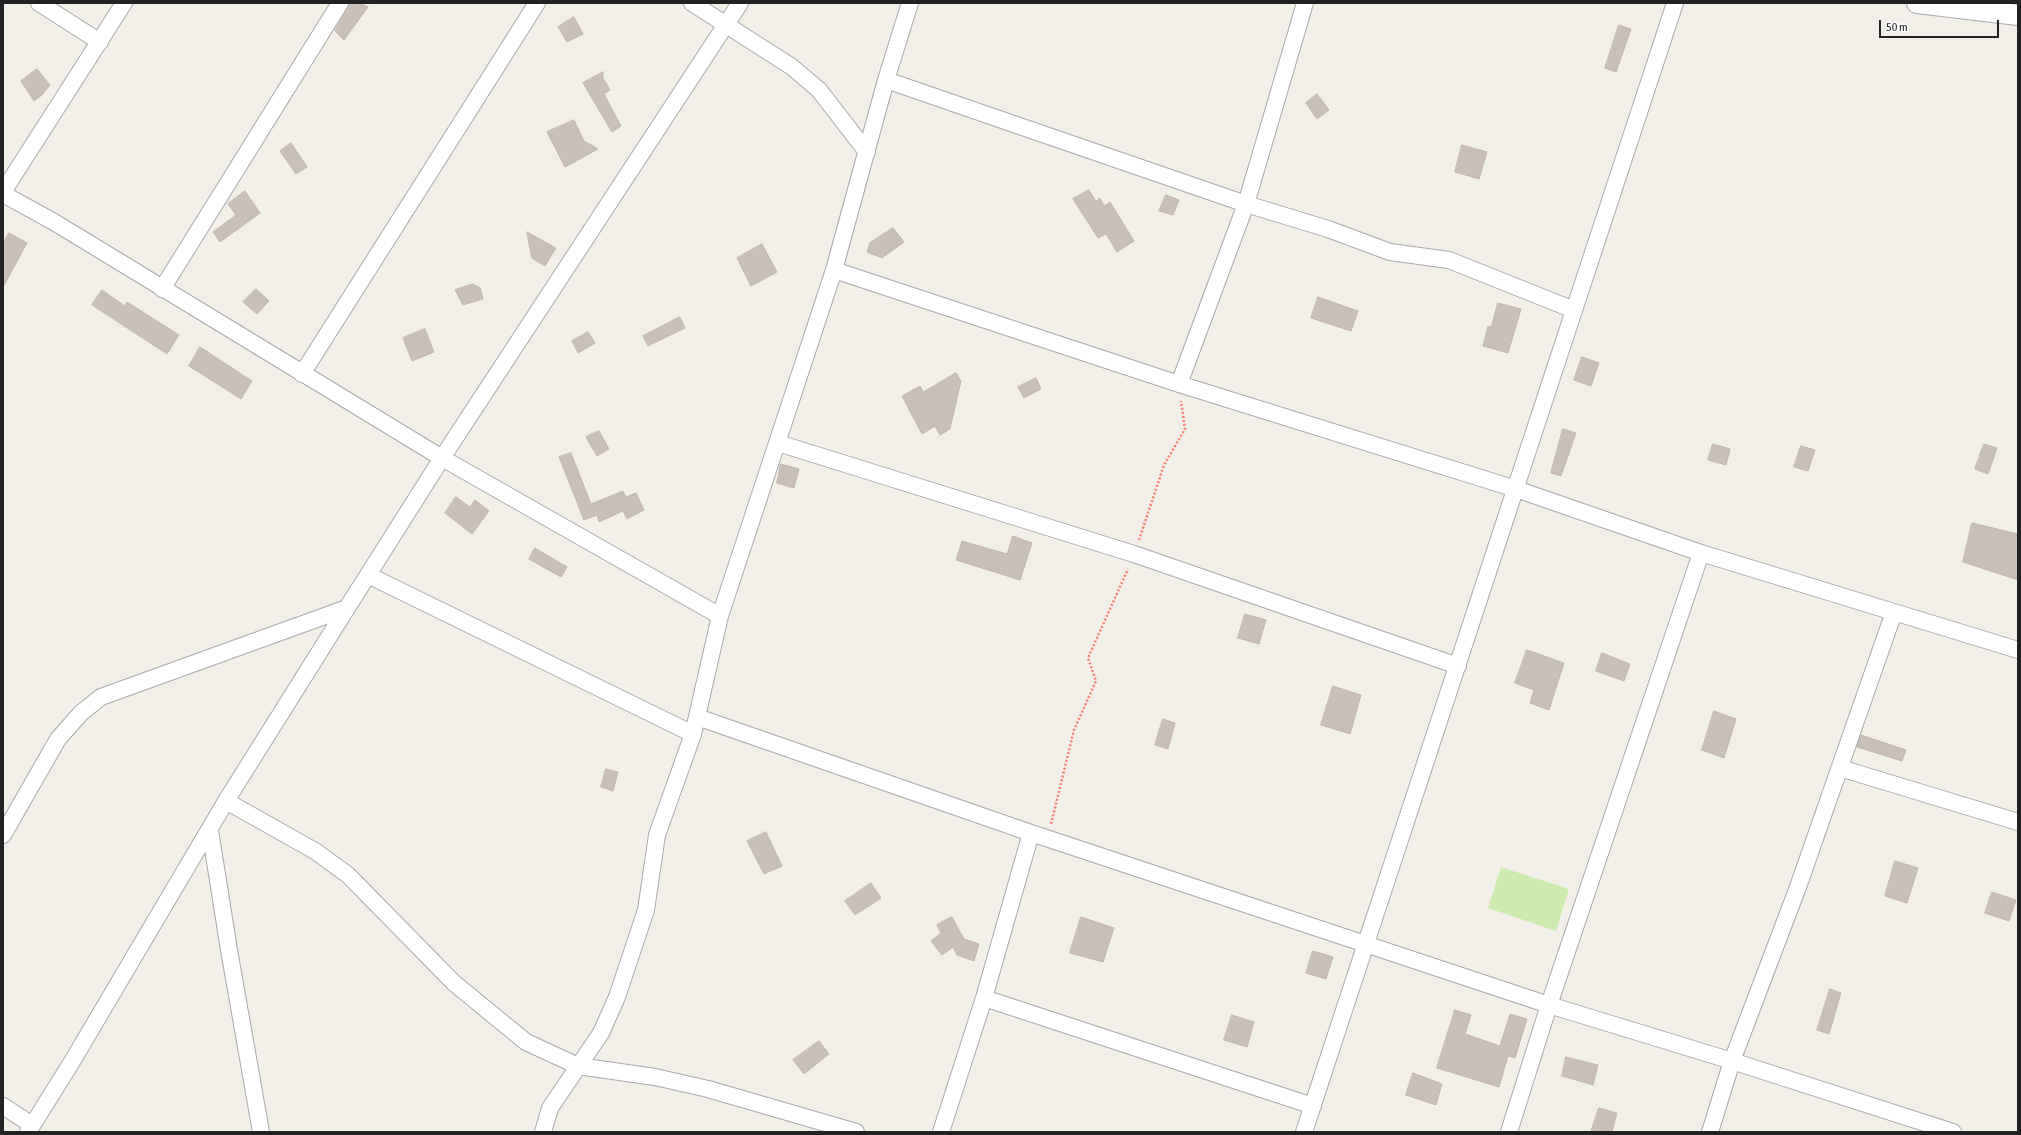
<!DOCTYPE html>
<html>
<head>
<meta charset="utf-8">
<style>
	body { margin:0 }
	#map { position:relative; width:2021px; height:1135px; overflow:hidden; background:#f2efe9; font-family:"Asap Condensed",sans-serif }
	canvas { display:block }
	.frame { position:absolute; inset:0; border:4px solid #222; pointer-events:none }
	.scale { position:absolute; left:1879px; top:20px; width:120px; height:18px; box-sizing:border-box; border:2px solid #222; border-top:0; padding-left:5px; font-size:12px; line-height:14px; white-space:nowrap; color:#222; -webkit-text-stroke:3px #fff; paint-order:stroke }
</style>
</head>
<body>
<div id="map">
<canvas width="2021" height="1135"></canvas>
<div class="frame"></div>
<div class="scale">50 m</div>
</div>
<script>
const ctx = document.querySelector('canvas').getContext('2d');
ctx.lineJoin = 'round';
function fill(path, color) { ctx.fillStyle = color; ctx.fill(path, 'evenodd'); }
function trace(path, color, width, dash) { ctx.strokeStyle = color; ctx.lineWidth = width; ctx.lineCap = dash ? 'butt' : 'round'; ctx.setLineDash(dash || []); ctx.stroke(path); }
const grass = new Path2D(`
	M1501 867 1569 889 1556 931 1488 908Z`);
const building = new Path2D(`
	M351 3H360L368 7 344 40 335 31Z
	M574 17 583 34 567 42 558 27Z
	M1619 25 1631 29 1616 72 1605 68Z
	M37 69 50 85 42 95 34 101 21 81Z
	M603 72V78L610 90 604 94 621 126 612 132 583 83Z
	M1317 94 1329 110 1317 119 1306 103Z
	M574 120 584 141 598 149 565 167 547 132Z
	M291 143 307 167 296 174 280 151Z
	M1462 145 1487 152 1479 179 1455 172Z
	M1089 190 1096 201 1100 198 1104 206 1110 202 1134 241 1117 252 1106 234 1098 238 1073 199Z
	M245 191 260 213 220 242 213 232 236 215 228 204Z
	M1166 195 1179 200 1173 215 1159 211Z
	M893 228 904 242 882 258 867 252 870 243Z
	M527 232 556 248 545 266 532 258Z
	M9 233 27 243 3 287V244Z
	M762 244 777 272 751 286 737 258Z
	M473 284 480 288 483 299 463 305 455 290Z
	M256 289 269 301 257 314 243 302Z
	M102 290 125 306 127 302 179 335 167 354 92 305Z
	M1318 297 1358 311 1351 331 1311 318Z
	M1498 303 1521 309 1508 353 1483 346 1488 326 1491 327Z
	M680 317 685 328 648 346 643 336Z
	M425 329 434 352 412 361 403 338Z
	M588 332 595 343 578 353 572 341Z
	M200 347 252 381 241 399 189 366Z
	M1582 357 1599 363 1591 386 1574 380Z
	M956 373 961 381 950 429 940 435 935 426 922 434 902 396 920 386 923 392Z
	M1036 378 1041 389 1024 398 1018 387Z
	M1563 429 1576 433 1561 476 1551 473Z
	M599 431 609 449 597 456 586 437Z
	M1713 444 1730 449 1726 465 1708 460Z
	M1984 444 1997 448 1988 474 1975 469Z
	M1801 446 1815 450 1808 471 1794 467Z
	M571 453 591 504 623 491 626 497 636 493 644 510 627 519 623 511 599 522 597 515 584 520 559 457Z
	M781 464 799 469 794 488 777 483Z
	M456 497 470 507 475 500 489 511 472 534 445 513Z
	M1972 523 2018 534V580L1963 562Z
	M1013 536 1032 543 1020 580 956 560 962 541 1007 554Z
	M535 548 567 567 561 577 529 559Z
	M1245 614 1266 620 1259 644 1238 638Z
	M1527 650 1564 663 1549 710 1530 703 1534 690 1515 683Z
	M1602 653 1630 664 1624 681 1596 671Z
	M1333 686 1361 695 1350 734 1321 725Z
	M1714 711 1736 719 1724 758 1702 750Z
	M1163 719 1175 723 1168 749 1155 745Z
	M1861 735 1906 750 1902 761 1857 747Z
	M606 769 618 772 613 791 601 787Z
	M766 832 782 866 764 874 747 841Z
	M1895 861 1918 868 1907 903 1885 896Z
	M871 883 881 898 855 915 845 901Z
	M1992 892 2016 900 2009 921 1985 913Z
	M952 917 964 939 979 944 974 961 957 955 953 947 942 955 931 941 941 933 937 925Z
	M1081 917 1114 928 1103 962 1070 953Z
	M1313 951 1333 957 1326 979 1306 973Z
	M1830 989 1841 993 1829 1034 1817 1030Z
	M1455 1010 1471 1015 1465 1034 1500 1046 1510 1014 1527 1019 1515 1058 1508 1056 1499 1087 1437 1068Z
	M1232 1015 1254 1022 1247 1047 1224 1040Z
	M819 1041 829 1054 804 1074 793 1060Z
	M1566 1057 1598 1065 1593 1085 1562 1076Z
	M1413 1073 1442 1084 1436 1105 1406 1095Z
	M1599 1108 1617 1113 1612 1132H1591Z`);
const path = new Path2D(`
	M1139 540 1164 465 1185 429 1181 401
	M1051 824 1074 730 1096 681 1088 658 1128 569`);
const minor = new Path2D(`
	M39 3 100 42
	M692 3 792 67 819 90 867 152
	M886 80 1246 204 1328 229 1390 252 1449 260 1574 310
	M3 192 124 3
	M3 194 54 222 442 458 720 616
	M834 270 1179 384 1516 489 1701 553 2018 650
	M162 289 340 3
	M302 374 537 3
	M1179 384 1246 204 1305 3
	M778 443 1134 554 1458 666
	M368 575 693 734
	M697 717 1031 833 1549 1005 1732 1061 1953 1132
	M1840 768 2018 822
	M226 801 315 851 348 875 454 983 526 1042 578 1066 655 1077 708 1089 856 1132
	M210 830 229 950 261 1132
	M3 835 58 739 81 713 101 697 347 608
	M984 998 1313 1106
	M3 1106 32 1125
	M28 1132 70 1065 226 801 347 608 442 458 740 3
	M543 1132 550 1108 601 1033 617 997 646 910 657 835 693 734 720 616 834 270 886 80 910 3
	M941 1132 984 998 1031 833
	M1304 1132 1675 3
	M1509 1132 1549 1005 1701 553
	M1710 1132 1732 1061 1798 887 1894 612`);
const tertiary = new Path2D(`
	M1917 3 2018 15`);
fill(grass, '#cdebb0');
fill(building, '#c7bfb8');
trace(building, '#c4b6ab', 1);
trace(minor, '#a9a9a9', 18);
trace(tertiary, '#a9a9a9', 22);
trace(path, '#fa8072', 2.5, [2, 2]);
trace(minor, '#fff', 16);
trace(tertiary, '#fff', 20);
</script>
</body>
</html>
